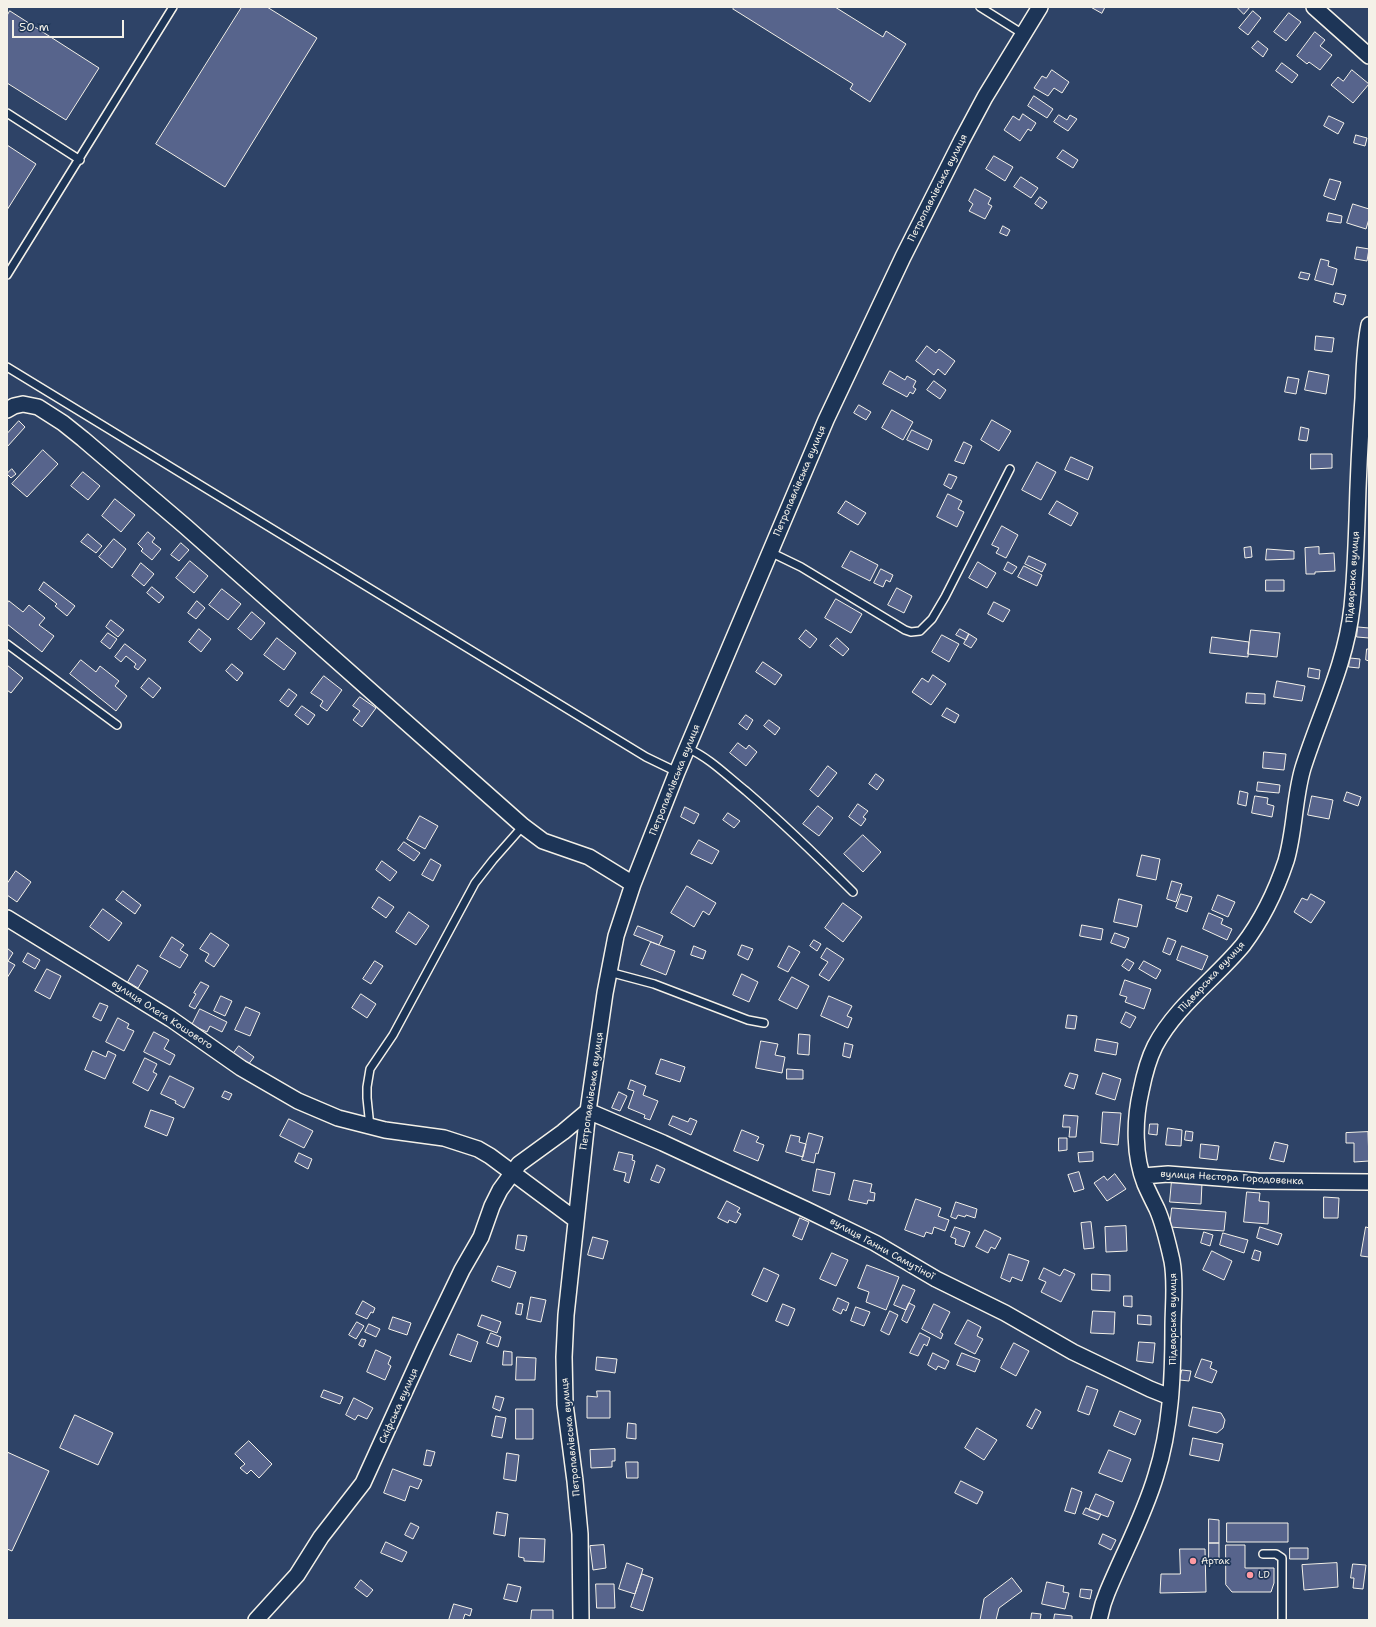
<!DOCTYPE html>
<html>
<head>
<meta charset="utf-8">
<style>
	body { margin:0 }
	#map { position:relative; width:1376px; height:1627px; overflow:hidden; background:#2e4367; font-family:"Shantell Sans",sans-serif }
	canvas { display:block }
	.frame { position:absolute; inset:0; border:8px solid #f4f1e8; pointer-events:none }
	.scale { position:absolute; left:12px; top:20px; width:112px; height:18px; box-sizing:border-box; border:2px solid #f4f1e8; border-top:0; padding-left:5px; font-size:12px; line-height:14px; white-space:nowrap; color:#f4f1e8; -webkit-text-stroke:3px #1d3557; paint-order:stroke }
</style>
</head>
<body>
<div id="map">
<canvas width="1376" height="1627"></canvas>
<div class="frame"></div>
<div class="scale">50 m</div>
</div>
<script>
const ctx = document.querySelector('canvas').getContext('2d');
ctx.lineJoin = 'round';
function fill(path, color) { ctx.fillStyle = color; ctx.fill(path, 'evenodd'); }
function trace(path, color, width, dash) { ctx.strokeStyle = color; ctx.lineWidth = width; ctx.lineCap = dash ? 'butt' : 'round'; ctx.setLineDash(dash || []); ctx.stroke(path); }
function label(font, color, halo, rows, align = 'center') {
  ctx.font = font + ' "Shantell Sans",sans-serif'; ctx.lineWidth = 3.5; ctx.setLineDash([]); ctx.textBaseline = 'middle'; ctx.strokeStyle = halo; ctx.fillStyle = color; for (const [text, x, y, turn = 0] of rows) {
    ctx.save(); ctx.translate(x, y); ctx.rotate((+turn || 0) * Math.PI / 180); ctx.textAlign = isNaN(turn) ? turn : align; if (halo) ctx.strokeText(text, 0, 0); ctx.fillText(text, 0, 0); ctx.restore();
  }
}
const building = new Path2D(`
	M242 7H267L317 38 225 187 156 144Z
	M735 7H835L883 37 886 31 906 44 870 102 850 89 853 84 733 9Z
	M1091 7H1105L1102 13Z
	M1237 7H1250L1244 14Z
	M10 11 99 68 66 120 7 83V16Z
	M1253 11 1261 18 1248 35 1239 28Z
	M1289 13 1301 22 1286 41 1274 32Z
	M1315 32 1325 40 1320 46 1332 55 1320 70 1309 62 1307 64 1297 56Z
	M1258 41 1268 49 1263 57 1252 48Z
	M1282 63 1298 75 1292 83 1276 71Z
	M1052 70 1069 82 1062 93 1054 88 1048 96 1034 88 1042 76 1046 78Z
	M1352 70 1369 84 1353 103 1331 85 1338 77 1343 81Z
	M1034 96 1053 109 1047 118 1028 106Z
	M1023 114 1036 123 1031 131 1028 129 1020 141 1004 130 1013 116 1019 120Z
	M1059 115 1067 120 1070 115 1077 119 1068 131 1054 122Z
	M1329 116 1344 123 1338 134 1324 126Z
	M1356 135 1367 138 1365 146 1354 143Z
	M7 145 36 164 7 210Z
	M1063 150 1078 160 1073 168 1057 158Z
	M994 156 1013 167 1005 181 986 169Z
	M1021 177 1038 188 1031 198 1014 187Z
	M1330 179 1341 182 1335 200 1324 196Z
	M975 189 991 198 988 204 992 206 985 219 969 211 973 204 969 201Z
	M1040 197 1047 202 1042 209 1035 204Z
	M1353 204 1369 209V219L1366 229 1347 223Z
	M1329 213 1342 216 1341 223 1327 221Z
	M1003 226 1010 230 1007 236 1000 233Z
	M1357 247 1369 249 1367 261 1355 259Z
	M1321 259 1329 261 1328 266 1337 269 1333 285 1315 280Z
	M1301 272 1310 274 1308 280 1299 278Z
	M1336 293 1346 295 1343 305 1334 302Z
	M1316 336 1334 338 1332 352 1315 350Z
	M927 346 936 353 939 349 955 361 945 375 938 369 934 375 916 361Z
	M890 371 905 380 907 376 916 381 913 387 916 389 913 394 910 392 907 397 883 384Z
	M1309 371 1329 375 1326 394 1305 390Z
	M1288 377 1299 379 1296 394 1285 392Z
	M934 381 946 390 940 399 927 390Z
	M859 405 871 412 866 420 854 413Z
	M892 410 913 422 903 440 882 428Z
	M992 420 1011 431 999 451 981 440Z
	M19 421 25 427 7 447V434Z
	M1301 427 1309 429 1307 441 1299 440Z
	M912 430 932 440 928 450 907 440Z
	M964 442 972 446 964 464 955 461Z
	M43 450 58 464 27 497 12 484Z
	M1311 454H1332V468L1311 469Z
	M1071 457 1093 467 1088 480 1065 470Z
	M1037 462 1056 472 1041 500 1022 490Z
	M12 469 16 474 11 478 7 474Z
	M83 472 100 486 88 500 71 486Z
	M949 474 957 477 951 489 944 485Z
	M948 494 962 501 958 509 964 512 957 527 937 517Z
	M115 499 135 515 121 532 102 516Z
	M846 501 866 513 858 525 838 513Z
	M1057 501 1078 513 1071 526 1049 514Z
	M1002 526 1018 535 1006 558 996 553 999 548 992 545Z
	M148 532 155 538 152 542 161 549 152 560 141 551 143 549 138 544Z
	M88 534 102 546 96 553 81 542Z
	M114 539 126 549 112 568 99 557Z
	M181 543 189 550 179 561 171 555Z
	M1251 547 1252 557 1245 558 1244 548Z
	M1319 547V554L1334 553 1335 571 1315 572V574H1306L1305 548Z
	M1267 549 1294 551V559L1266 560Z
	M851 551 878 565 870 581 842 567Z
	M1029 556 1046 564 1042 572 1025 564Z
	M190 561 208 576 194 593 176 578Z
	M978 562 996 573 987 588 969 578Z
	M1008 562 1017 567 1012 574 1004 570Z
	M141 563 154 574 144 586 132 576Z
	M1024 566 1042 575 1037 586 1018 577Z
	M881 569 893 575 890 582 886 580 883 587 874 583Z
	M1266 580H1284V591H1266Z
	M44 582 75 606 67 616 55 606 57 604 39 590Z
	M152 587 164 597 159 603 147 593Z
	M897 588 912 596 904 613 888 605Z
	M222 589 241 604 228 620 209 605Z
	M836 599 862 614 851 633 825 618Z
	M9 601 23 612 29 605 45 618 39 625 54 636 42 652 7 624V604Z
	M197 601 205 608 196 619 188 613Z
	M994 602 1010 610 1003 622 988 614Z
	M252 612 265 623 251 640 238 629Z
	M111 620 124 630 118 637 106 627Z
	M1358 627 1369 628V638L1357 637Z
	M199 629 211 639 201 652 189 642Z
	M960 629 969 634 966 640 956 635Z
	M806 630 817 639 810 648 799 639Z
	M1251 630 1280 633 1277 657 1248 654Z
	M108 633 117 639 110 649 101 642Z
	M969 634 977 639 971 648 964 644Z
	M942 635 959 644 949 662 932 652Z
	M1212 637 1249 642 1248 657 1210 653Z
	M277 638 296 653 284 670 264 655Z
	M837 638 849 649 843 656 830 646Z
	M125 644 146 660 138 670 134 667 136 664 126 656 121 662 115 657Z
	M1367 649H1369V661L1366 660Z
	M1350 658 1360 659 1359 668 1349 667Z
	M81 660 96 672 100 666 119 681 115 686 127 696 116 711 70 674Z
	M763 662 782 675 775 685 756 672Z
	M232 664 243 673 237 681 226 671Z
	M7 665 23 678 11 693 7 690Z
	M1309 668 1320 670 1319 679 1308 677Z
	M933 675 946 684 931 705 912 692 922 678 928 682Z
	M324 676 342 690 327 711 320 706 323 701 311 693Z
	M149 678 161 688 153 698 141 688Z
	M1277 681 1305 686 1302 701 1274 697Z
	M289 689 297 695 288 707 280 701Z
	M1247 693 1265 694V704L1246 703Z
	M360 697 376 708 362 727 353 720 360 711 353 706Z
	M302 706 315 715 308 725 295 715Z
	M947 708 959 715 955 723 942 716Z
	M746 715 753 720 747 730 739 724Z
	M769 720 780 728 775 735 764 726Z
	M738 743 746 749 749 745 757 752 746 766 730 753Z
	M1264 752 1286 754 1284 770 1263 768Z
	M828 766 837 773 818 797 810 790Z
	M876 774 884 780 877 790 869 784Z
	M1258 782 1280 785 1279 793 1257 791Z
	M1240 791 1248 793 1246 806 1238 804Z
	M1347 792 1361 797 1358 806 1344 801Z
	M1255 796 1268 798 1267 804 1274 806 1272 817 1252 813Z
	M1312 796 1333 800 1329 819 1308 815Z
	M858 804 868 811 863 817 866 819 861 826 849 817Z
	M818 806 833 818 819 836 803 824Z
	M685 807 699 814 694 824 681 817Z
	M728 813 740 821 734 828 723 820Z
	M420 816 438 826 425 849 407 839Z
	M863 835 881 852 863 872 844 854Z
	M699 840 719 851 712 864 691 854Z
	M404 842 420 853 414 861 398 850Z
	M1142 855 1160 859 1156 880 1137 876Z
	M431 859 441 865 433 881 422 875Z
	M382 861 397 872 390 881 376 870Z
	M16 871 31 882 17 902 7 895V884Z
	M1172 881 1182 884 1176 902 1167 899Z
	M687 886 716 903 709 915 703 911 694 927 671 913Z
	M123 891 141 905 135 914 116 900Z
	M1181 894 1192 897 1187 912 1176 908Z
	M1311 894 1325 902 1311 923 1294 912 1302 898 1307 900Z
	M1218 895 1235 902 1228 917 1212 910Z
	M379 897 394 907 386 918 372 908Z
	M1119 899 1142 905 1137 927 1114 922Z
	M843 903 862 917 843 942 825 928Z
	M103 909 122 923 109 941 90 927Z
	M409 912 429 926 416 945 396 932Z
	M1209 913 1223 919 1221 924 1232 929 1227 940 1203 929Z
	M1082 925 1103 929 1101 940 1080 936Z
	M638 926 663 936 659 945 634 935Z
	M211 933 229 945 214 967 205 961 209 954 200 949Z
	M1115 933 1129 938 1125 948 1111 943Z
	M172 937 184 945 180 950 188 955 180 968 160 957Z
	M1168 938 1176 941 1170 955 1163 952Z
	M814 940 821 944 817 951 810 946Z
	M651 942 675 951 666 975 641 965Z
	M742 945 753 949 748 960 738 955Z
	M694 946 706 951 703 959 691 955Z
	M789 946 800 952 788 972 778 967Z
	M1182 946 1208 956 1202 970 1177 960Z
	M7 948 13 953 8 961 15 965 7 978Z
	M827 948 844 959 829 981 819 975 828 962 821 958Z
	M28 953 40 960 35 969 23 962Z
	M1127 959 1134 963 1129 971 1122 966Z
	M375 961 383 966 371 984 363 979Z
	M1144 961 1161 970 1156 979 1139 969Z
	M138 965 148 971 138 988 128 982Z
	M47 969 61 976 50 999 35 991Z
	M742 974 758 982 749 1002 733 995Z
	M792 977 809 986 797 1009 779 1000Z
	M1125 980 1151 989 1144 1009 1125 1002 1127 997 1120 995Z
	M201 982 209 986 195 1009 189 1006 196 994 194 993Z
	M361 994 376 1004 367 1018 352 1008Z
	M221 996 232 1001 225 1016 214 1011Z
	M829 996 852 1006 847 1016 852 1018 848 1028 821 1016Z
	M100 1003 108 1006 101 1021 93 1017Z
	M246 1007 260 1013 250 1036 235 1030Z
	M200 1009 227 1022 222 1032 210 1026 207 1032 192 1025Z
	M1126 1012 1136 1017 1130 1028 1121 1023Z
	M1068 1015 1077 1016 1075 1029 1066 1028Z
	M118 1018 129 1024 127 1028 134 1031 124 1051 106 1042Z
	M154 1032 169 1040 164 1049 175 1055 170 1065 144 1052Z
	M799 1034 810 1035 809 1055 798 1054Z
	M1097 1039 1118 1043 1116 1055 1095 1051Z
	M761 1041 778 1044 775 1055 785 1057 782 1073 756 1068Z
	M845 1043 853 1045 850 1058 843 1056Z
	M239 1046 254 1057 248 1065 233 1054Z
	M93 1051 106 1057 108 1051 116 1055 105 1079 85 1070Z
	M145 1058 157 1064 153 1072 157 1074 148 1091 133 1083Z
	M661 1059 685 1067 680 1082 656 1074Z
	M787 1069 803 1070V1079H787Z
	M1070 1073 1078 1075 1074 1089 1065 1086Z
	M1103 1073 1121 1079 1115 1100 1096 1094Z
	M170 1076 194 1088 184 1108 175 1103 176 1101 161 1094Z
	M631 1080 646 1086 643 1095 658 1101 650 1120 644 1118 645 1115 628 1108 634 1091 628 1089Z
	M225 1091 232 1094 229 1100 222 1097Z
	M619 1092 627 1096 620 1111 612 1108Z
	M151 1110 174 1118 167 1136 145 1127Z
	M1103 1112 1121 1113 1118 1145 1101 1143Z
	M1064 1115 1078 1116 1076 1137H1069L1070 1127H1063Z
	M673 1116 688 1122 690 1118 697 1121 691 1135 669 1125Z
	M289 1119 313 1131 304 1148 280 1136Z
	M1150 1124H1158L1157 1135 1149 1134Z
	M1168 1128 1182 1130 1181 1146 1166 1145Z
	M742 1130 759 1137 756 1142 764 1145 758 1161 734 1151Z
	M1186 1131 1193 1132 1192 1141 1185 1140Z
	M1368 1132 1369 1161 1354 1162V1143H1346V1133Z
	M809 1133 823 1137 818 1154 816 1153 814 1163 802 1160Z
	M791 1135 800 1137 799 1142 806 1144 803 1157 786 1152Z
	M1059 1138H1067V1150L1059 1151Z
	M1275 1142 1288 1145 1284 1162 1270 1159Z
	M1201 1144 1219 1146 1217 1160 1200 1158Z
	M619 1152 633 1155 632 1160 635 1161 629 1183 624 1181 626 1173 614 1170Z
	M1093 1152V1161L1079 1162 1078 1153Z
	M299 1153 312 1159 308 1169 295 1162Z
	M657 1165 665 1169 659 1183 651 1180Z
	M817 1169 835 1173 830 1195 813 1191Z
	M1079 1172 1084 1189 1074 1192 1068 1175Z
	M1115 1174 1126 1189 1107 1201 1094 1183 1104 1176 1107 1180Z
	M854 1180 872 1184 870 1192 875 1193 874 1201 868 1200 867 1204 849 1200Z
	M1172 1180 1202 1183 1201 1204 1170 1202Z
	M1247 1192 1260 1193 1259 1201 1269 1202 1268 1224 1244 1222Z
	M1324 1197 1339 1198 1338 1218H1324Z
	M916 1199 941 1208 938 1216 949 1220 945 1231 934 1227 932 1234 926 1232 924 1237 905 1230Z
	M727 1201 740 1208 737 1212 741 1214 736 1223 729 1220 728 1223 718 1218Z
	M956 1202 977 1209 975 1218 966 1215 965 1217 958 1215 956 1219 951 1217Z
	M1172 1208 1226 1212 1224 1231 1170 1227Z
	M800 1218 809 1222 802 1240 793 1236Z
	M1091 1222 1094 1248 1084 1249 1081 1223Z
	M1126 1226 1127 1251 1106 1252 1105 1227Z
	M955 1227 970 1232 964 1247 955 1244 956 1239 951 1237Z
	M1260 1227 1282 1234 1278 1245 1257 1238Z
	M1366 1227 1369 1228V1257L1361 1256Z
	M985 1230 1001 1238 995 1249 991 1247 988 1253 976 1247Z
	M1204 1232 1213 1235 1210 1246 1201 1243Z
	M1223 1233 1248 1240 1244 1253 1220 1245Z
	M518 1235 527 1236 524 1251 516 1249Z
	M593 1237 608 1241 603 1259 588 1255Z
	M1255 1250 1261 1252 1259 1261 1252 1259Z
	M1212 1251 1232 1261 1224 1280 1203 1270Z
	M832 1253 848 1260 836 1286 820 1279Z
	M1009 1254 1029 1261 1022 1281 1012 1277 1010 1282 1001 1278Z
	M867 1265 899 1277 886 1310 866 1302 869 1292 858 1288Z
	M498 1266 516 1272 510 1288 492 1281Z
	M764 1268 779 1275 767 1302 752 1295Z
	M1044 1268 1060 1276 1064 1269 1075 1274 1061 1302 1041 1292 1046 1282 1039 1279Z
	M1092 1274 1110 1275V1291L1092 1290Z
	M903 1285 915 1290 906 1310 894 1305Z
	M1124 1296H1132V1307L1124 1306Z
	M531 1297 546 1300 541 1322 527 1319Z
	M838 1298 849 1303 846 1311 843 1309 841 1314 833 1310Z
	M363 1301 375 1308 373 1313 371 1312 367 1319 356 1314Z
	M518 1303 523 1304 521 1315 516 1314Z
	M909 1303 915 1306 907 1323 902 1320Z
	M783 1304 795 1309 788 1326 776 1321Z
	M934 1304 950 1312 940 1332 943 1334 941 1339 922 1329Z
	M856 1307 870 1312 864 1326 851 1321Z
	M890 1311 898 1315 889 1335 881 1331Z
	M1093 1311 1115 1312 1114 1334 1091 1333Z
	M482 1315 501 1322 497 1333 478 1326Z
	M1138 1315 1151 1316V1325L1138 1324Z
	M393 1317 411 1323 407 1335 389 1329Z
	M968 1320 981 1327 977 1336 983 1339 975 1354 955 1344Z
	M357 1322 364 1326 356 1339 349 1335Z
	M369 1324 380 1329 376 1337 365 1332Z
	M491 1333 501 1337 498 1347 487 1343Z
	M920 1333 930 1338 927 1346 924 1344 918 1356 910 1353Z
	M458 1334 478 1342 471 1362 450 1355Z
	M362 1339 366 1340 363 1347 359 1345Z
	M1139 1342 1155 1343 1153 1363 1137 1361Z
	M1014 1343 1029 1351 1016 1376 1001 1368Z
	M376 1350 391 1357 388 1364 391 1366 385 1380 367 1372Z
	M504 1351 512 1352V1365H503Z
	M933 1353 949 1361 945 1369 938 1366 936 1370 928 1365Z
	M962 1353 980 1360 975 1372 957 1365Z
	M517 1357 536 1358 535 1380H516Z
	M597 1357 617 1359 615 1373 596 1370Z
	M1202 1359 1212 1362 1210 1368 1217 1371 1212 1383 1195 1377Z
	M1182 1370 1191 1371 1189 1381 1180 1380Z
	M1087 1386 1098 1390 1089 1415 1078 1411Z
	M324 1390 343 1397 340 1404 321 1397Z
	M597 1391H610V1418H587V1396L597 1397Z
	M496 1396 504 1398 500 1411 493 1408Z
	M354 1398 373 1408 367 1419 358 1415 355 1420 346 1415Z
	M1193 1407 1221 1413 1225 1420 1223 1428 1217 1433 1189 1426Z
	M516 1409H533V1439H516Z
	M1036 1409 1041 1412 1032 1429 1027 1426Z
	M1120 1411 1141 1420 1135 1435 1114 1426Z
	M75 1415 113 1433 98 1465 60 1448Z
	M496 1416 506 1418 502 1438 492 1436Z
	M628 1423 636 1424V1439L627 1438Z
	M977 1428 997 1440 984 1460 965 1448Z
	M1193 1438 1223 1444 1219 1461 1190 1455Z
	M249 1441 272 1464 259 1478 251 1470 247 1474 240 1468 245 1464 235 1454Z
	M615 1449V1461H612V1467L591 1468 590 1450Z
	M427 1450 435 1452 431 1466 424 1465Z
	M1109 1450 1131 1459 1122 1482 1099 1473Z
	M7 1452 49 1471 12 1551 7 1549Z
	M507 1453 519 1455 516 1481 504 1479Z
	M626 1462H638V1478H627Z
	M393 1469 422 1480 418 1489 410 1486 405 1501 384 1493Z
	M961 1481 983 1492 977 1504 955 1493Z
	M1072 1488 1082 1492 1075 1514 1065 1511Z
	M1096 1494 1114 1502 1108 1517 1089 1510Z
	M1086 1508 1101 1514 1098 1520 1083 1514Z
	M497 1512 508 1514 505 1536 494 1534Z
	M1209 1519 1219 1520V1543H1209Z
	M411 1523 419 1527 413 1539 405 1535Z
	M1227 1523H1288V1542H1227Z
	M1103 1534 1116 1540 1111 1550 1099 1544Z
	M520 1538 545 1539 544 1562 524 1561V1558L519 1557Z
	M386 1542 407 1552 402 1562 381 1553Z
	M1209 1543H1219V1564H1209Z
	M604 1545 606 1568 593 1570 590 1546Z
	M1226 1545H1245V1568H1274V1583L1271 1592H1232L1226 1585Z
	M1290 1548H1308V1559H1290Z
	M1180 1549H1205L1206 1592 1160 1593 1161 1574H1180Z
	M627 1563 643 1569 635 1594 619 1589Z
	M1337 1563 1338 1587 1304 1590 1302 1565Z
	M1353 1564 1366 1565 1363 1589 1353 1588 1354 1578H1351Z
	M642 1574 653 1578 643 1611 631 1607Z
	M1012 1578 1022 1591 999 1608 996 1620H980L984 1599Z
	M361 1580 373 1590 367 1597 355 1588Z
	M1047 1582 1064 1586 1063 1592 1069 1593 1065 1609 1042 1604Z
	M508 1584 521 1587 517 1602 504 1599Z
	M596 1584H614L615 1608H597Z
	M1081 1589 1092 1590 1090 1599 1080 1597Z
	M454 1604 472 1609 470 1616 465 1614 463 1620H449Z
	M532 1610H553V1620H531Z
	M1032 1613 1041 1614 1040 1620H1031Z
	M1055 1614 1072 1616V1620H1054Z`);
const service = new Path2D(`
	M980 7 1023 34
	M7 113 80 160
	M7 275 173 7
	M7 367 646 757 677 772
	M770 552 801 567 905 630 911 632 920 631 932 619 945 597 1010 469
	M7 644 117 725
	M687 748C710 758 727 776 746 791 783 823 818 857 853 892
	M609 972 654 984 748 1020 764 1023
	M370 1127 367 1098V1087L370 1069 393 1035 475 883 493 860 523 826
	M1263 1554H1276L1282 1558V1620`);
const minor = new Path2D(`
	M1314 7 1369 56
	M7 410 14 406 23 404 38 407 63 423 83 439 186 527 523 826 543 841 589 857 633 884
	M7 918 171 1019 241 1068 298 1101 338 1118 385 1130 444 1138 478 1149 490 1156 576 1220
	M1143 1176 1168 1174 1258 1181 1369 1182
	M256 1620 297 1575 321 1537 363 1483 425 1347 462 1270 481 1237 492 1206 500 1190 519 1164 563 1132 588 1111 663 1143 807 1210 875 1243 936 1279 1005 1313 1073 1352 1150 1389 1170 1397
	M581 1620 580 1534 575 1481 565 1404 564 1357 566 1315 588 1111 605 993 616 936 633 884 677 772 826 420 903 257 962 140 985 97 1040 7
	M1099 1620 1103 1604 1107 1593C1123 1554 1144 1516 1156 1475 1171 1428 1173 1377 1173 1328 1173 1305 1176 1283 1172 1261 1168 1243 1164 1225 1157 1209 1153 1201 1149 1193 1145 1184 1134 1156 1134 1121 1141 1091 1144 1076 1148 1060 1155 1046 1176 1006 1215 979 1243 945 1262 920 1276 891 1286 861 1295 831 1294 798 1303 768 1320 714 1346 664 1352 607 1355 578 1356 549 1357 520 1358 479 1360 439 1363 398 1364 374 1364 349 1369 325`);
const markers = [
	[1193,1561,4,"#ff9aa2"],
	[1250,1575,4,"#ff9aa2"]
];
const streetNames = [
	["Петропавлівська вулиця",938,188,-63],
	["Петропавлівська вулиця",800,481,-67],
	["Підварська вулиця",1353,577,-86],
	["Петропавлівська вулиця",675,780,-68],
	["Підварська вулиця",1212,977,-47],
	["вулиця Олега Кошового",162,1015,33],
	["Петропавлівська вулиця",592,1091,-82],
	["вулиця Нестора Городовенка",1232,1178,3],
	["вулиця Ганни Самутіної",882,1249,29],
	["Підварська вулиця",1173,1319,-90],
	["Скіфська вулиця",399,1406,-66],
	["Петропавлівська вулиця",571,1437,-96]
];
const poiNames = [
	["Артак",1201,1561],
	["LD",1258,1575]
];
fill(building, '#57648c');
trace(building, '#f4f1e8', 1);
trace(service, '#f4f1e8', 10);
trace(minor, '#f4f1e8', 18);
trace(service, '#1d3557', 7);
trace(minor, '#1d3557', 15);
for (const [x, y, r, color] of markers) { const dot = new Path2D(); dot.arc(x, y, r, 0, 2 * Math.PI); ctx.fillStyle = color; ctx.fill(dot); trace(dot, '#1d3557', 1.5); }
label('10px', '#f4f1e8', '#1d3557', streetNames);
label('10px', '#f4f1e8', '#1d3557', poiNames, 'left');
</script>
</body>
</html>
